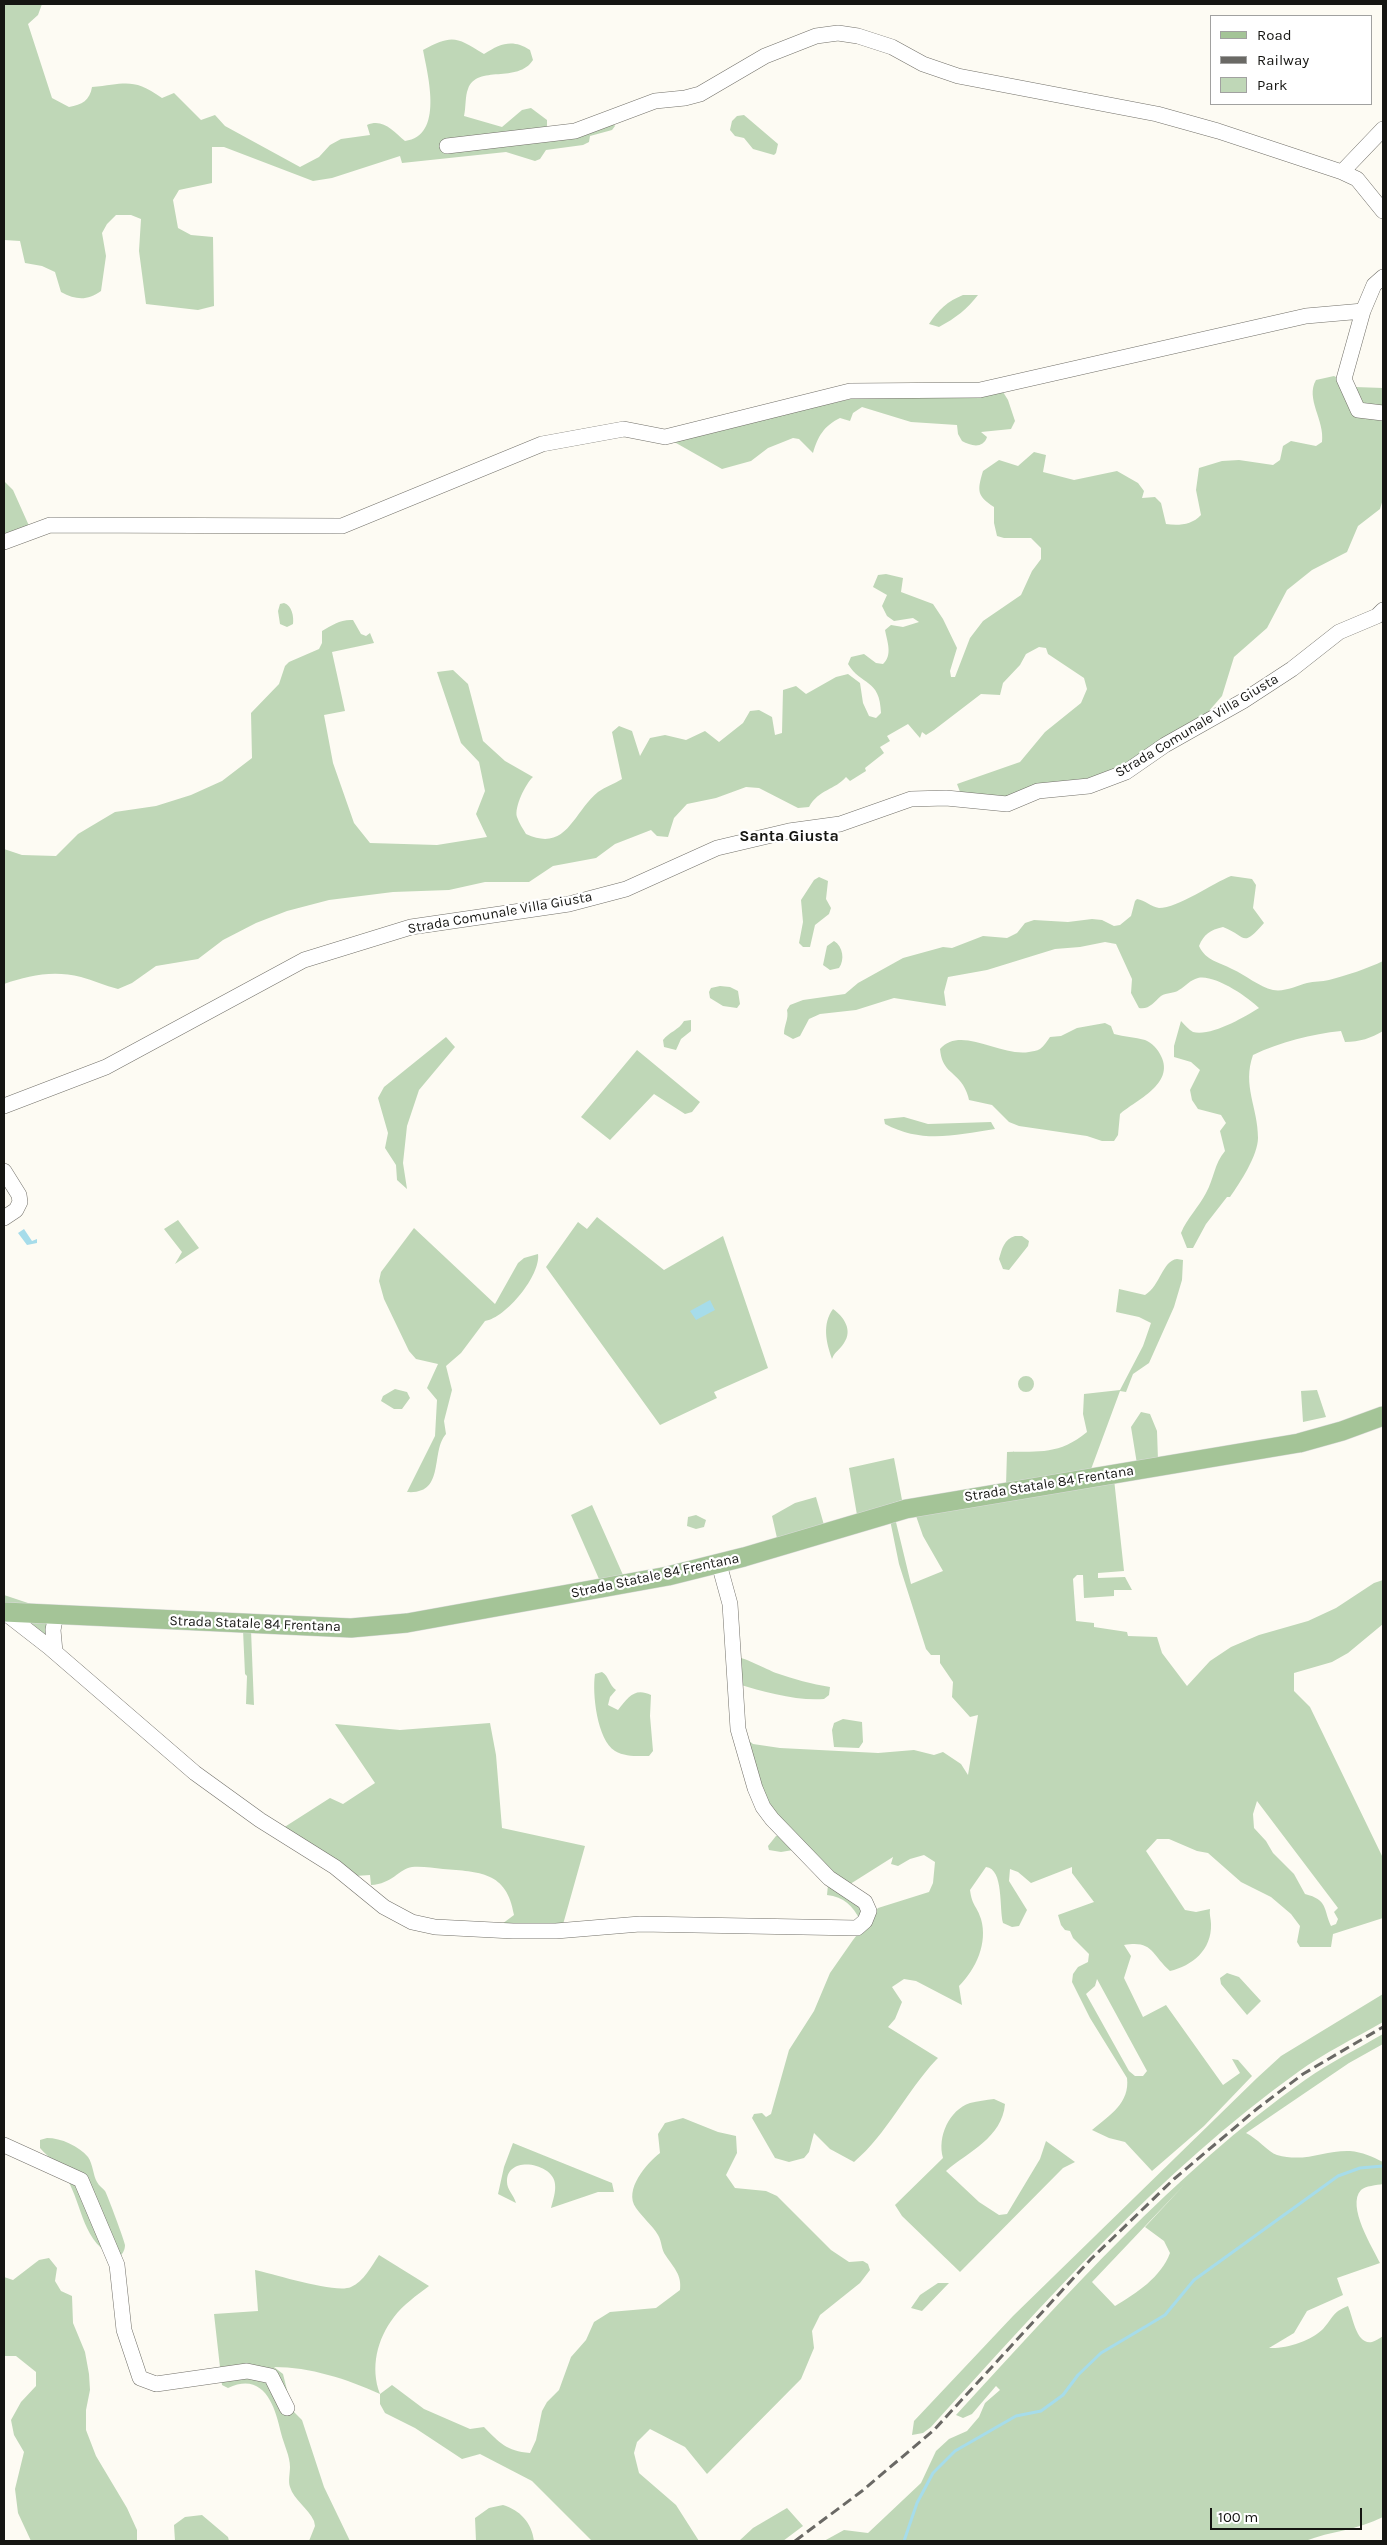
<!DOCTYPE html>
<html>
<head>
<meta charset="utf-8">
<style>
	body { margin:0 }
	#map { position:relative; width:1387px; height:2545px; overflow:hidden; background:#fdfbf3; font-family:Karla,sans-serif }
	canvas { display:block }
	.frame { position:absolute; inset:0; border:5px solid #151512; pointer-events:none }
	.legend { position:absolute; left:1210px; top:15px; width:162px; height:90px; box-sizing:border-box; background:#fff; border:1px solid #a1a1a0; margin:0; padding:6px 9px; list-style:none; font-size:15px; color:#151512 }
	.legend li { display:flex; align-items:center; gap:10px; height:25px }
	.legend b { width:25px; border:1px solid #a1a1a0 }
	.scale { position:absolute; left:1210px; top:2508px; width:152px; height:22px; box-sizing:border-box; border:2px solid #151512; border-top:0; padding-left:6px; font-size:15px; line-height:18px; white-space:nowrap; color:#151512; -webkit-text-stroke:4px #fff; paint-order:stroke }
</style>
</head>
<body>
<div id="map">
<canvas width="1387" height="2545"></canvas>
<div class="frame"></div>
<ul class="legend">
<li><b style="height:6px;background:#a4c497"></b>Road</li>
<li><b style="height:6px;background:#6a6965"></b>Railway</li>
<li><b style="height:14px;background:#bfd7b7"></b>Park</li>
</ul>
<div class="scale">100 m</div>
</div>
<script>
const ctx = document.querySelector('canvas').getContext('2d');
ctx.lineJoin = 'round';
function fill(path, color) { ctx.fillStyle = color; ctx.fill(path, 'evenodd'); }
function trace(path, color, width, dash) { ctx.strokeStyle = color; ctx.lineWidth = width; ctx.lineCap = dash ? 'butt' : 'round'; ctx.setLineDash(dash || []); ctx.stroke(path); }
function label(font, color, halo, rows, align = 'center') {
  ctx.font = font + ' Karla,sans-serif'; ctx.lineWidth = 4.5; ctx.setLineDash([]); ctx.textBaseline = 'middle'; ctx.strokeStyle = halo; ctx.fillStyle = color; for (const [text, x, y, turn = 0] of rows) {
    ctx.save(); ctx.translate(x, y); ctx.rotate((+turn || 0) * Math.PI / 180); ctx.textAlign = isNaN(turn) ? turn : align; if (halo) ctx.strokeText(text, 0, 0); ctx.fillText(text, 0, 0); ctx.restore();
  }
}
const green = new Path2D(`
	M4 4H42L38 15 28 24 52 98 69 107C82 105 90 100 92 87 125 84 133 77 162 98L174 93 201 120 215 115 225 126 300 167 319 157 330 145 341 139 370 135 367 125C383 118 393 131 405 141 444 136 428 76 423 50 453 34 456 37 484 54 501 43 513 39 530 50L533 60C518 84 477 64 468 89 465 96 466 108 464 116L502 127 522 110 531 108 547 120V137L613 123 615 126 612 130 590 136 589 142 583 145 546 150 540 159 535 161 506 152 402 163 400 156 332 178 313 181 224 147H212V183L179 190 173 200 178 228 191 235 213 237 214 306 198 310 146 304 139 251 141 219 131 215H116L107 224 102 233 106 256 101 291C87 301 76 300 61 292L55 272 42 266 25 263 20 241 4 240Z
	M744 115 778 144 776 153 774 155 753 149 744 138 735 136 730 130 732 121 737 116Z
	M963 295H978C967 309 956 318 939 327L929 324C938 310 948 301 963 295Z
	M1334 376 1355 387 1383 388V499L1380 509 1358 526 1347 552 1312 570 1287 590 1267 628 1234 657 1222 696 1201 720 1118 771 1094 778 1054 782 1017 798 965 805 957 784 1020 762 1045 732 1081 703 1087 689 1084 678 1048 654 1046 648 1039 647 1026 654 1020 665 1003 683 1000 695 981 694 934 730 926 735 922 732 920 738 908 724 887 736 890 741 880 747 884 753 865 768 866 771 850 781 846 777C835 790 819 789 809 807L798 808 759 788 746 787 716 798 687 804 674 818 668 837 657 836 651 830 615 844 596 858 553 866 529 882H485L449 890 393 892 329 900 287 911 256 923 223 940 198 959 156 966 132 983 118 989C105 986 93 980 81 977 54 970 29 975 4 984V849L22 855 56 856 78 834 115 812 156 806 191 795 222 781 252 758 251 713 279 684 285 666 289 662 319 649 322 643V631C332 625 341 619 353 620L361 634 366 636 370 633 374 643 332 652 345 711 324 715 333 763 354 823 370 843 437 845 487 837 476 814 485 791 479 762 461 743 437 672 453 670 468 684 483 741 505 761 533 777C526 783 514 807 517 817 519 823 523 829 526 834 567 853 573 812 598 792 605 787 614 784 622 779L612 732 619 726 632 731 640 756 650 738 665 735 686 740 705 731 719 742 743 723 750 711 759 710 772 717 775 735 782 733 783 690 796 686 806 694 836 677 848 674 860 683 863 703 869 716 876 718 881 713C880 678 861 686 848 664L851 657 864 654 876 663 883 664C893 655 887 641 885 630L891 625 903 627 919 622 913 618 894 621 887 616 882 606 887 595 873 587 878 575 886 574 903 578 901 592 933 604 943 619 957 648 950 671 951 677H955L970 638 983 621 1021 595 1032 571 1041 559V548L1031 538H1004L997 536 994 523V507C977 496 977 491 983 471L999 460 1018 466 1034 452 1046 455 1043 472 1074 480 1117 471 1138 483 1144 491 1142 498 1155 497 1161 503 1166 524C1178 526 1192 525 1201 515L1196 490 1199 468 1222 461 1239 460 1273 465 1280 460 1283 446 1291 441 1316 446 1322 442C1325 420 1305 399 1316 380Z
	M1003 392 1008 400 1015 421 1011 429 981 432 987 437C983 449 971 446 962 441L958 434 957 425 911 422 862 407 853 413 850 421 840 418C824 426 818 436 813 453L799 439 793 438 768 448 751 461 722 469 669 439 860 397Z
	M4 481 13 490 30 528 4 537Z
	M284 603C292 605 294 617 293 624L287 627 280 624 278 611 280 604Z
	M1231 876 1252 879 1256 885 1253 908 1264 923C1241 949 1247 936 1223 927 1210 930 1204 934 1199 946 1206 961 1219 962 1232 969 1246 975 1259 987 1273 990 1285 992 1296 986 1307 983 1314 981 1322 982 1329 980 1345 976 1369 968 1383 961V1031C1371 1038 1360 1042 1345 1042L1341 1031C1312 1034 1280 1042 1253 1055 1242 1086 1258 1107 1258 1138 1258 1155 1240 1183 1230 1197H1227L1206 1224 1193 1248H1187L1181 1233C1187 1218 1199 1207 1206 1193 1214 1179 1214 1164 1225 1151L1220 1131 1226 1123 1221 1115 1198 1109 1192 1100 1190 1090 1200 1070 1191 1062 1174 1057V1046L1181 1021C1185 1025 1189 1030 1193 1032 1210 1037 1245 1017 1259 1008 1248 997 1214 974 1198 978 1190 980 1186 986 1179 990 1174 994 1167 992 1161 996 1154 1002 1149 1010 1139 1008L1131 993 1132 979 1116 944 1105 942 1080 947 1055 949 987 970 948 977 944 992 946 1006 894 998 856 1010 820 1014 809 1019 800 1036 793 1039 784 1034C784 1025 789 1019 787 1010L790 1005 803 1000 845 994 858 983 903 958 943 947 952 948 983 936 1007 938 1017 933 1025 923 1034 920 1068 922 1092 919 1102 920 1114 926 1120 925 1131 916 1135 901 1137 899C1145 900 1151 907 1159 908 1178 908 1213 883 1231 876Z
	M819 877 828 881 826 899 831 908 829 914 815 925 810 947H803L799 943 803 922 801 900 814 880Z
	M834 941C843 946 845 960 839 968L830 970 823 965 827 946Z
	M720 986 730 987 738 991 740 1004 737 1008 723 1006 710 998 709 992 711 988Z
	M691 1020V1031L681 1039 676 1050 664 1047 663 1040C669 1032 679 1030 684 1021Z
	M1105 1023 1111 1026 1114 1034C1124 1037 1135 1037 1145 1040 1152 1043 1158 1049 1161 1056 1175 1084 1136 1100 1120 1114L1118 1135 1114 1141H1102L1087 1136 1019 1126 1009 1122 992 1105 969 1100C968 1095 966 1090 963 1085 953 1070 942 1071 940 1049 961 1025 1000 1057 1029 1052 1032 1051 1037 1051 1040 1049 1044 1046 1047 1041 1050 1037L1061 1036 1077 1028Z
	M446 1037 455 1047 419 1090 407 1126 403 1163 407 1189 397 1180 396 1165 385 1148 388 1133 378 1098 384 1087Z
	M637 1050 700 1102 692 1112 685 1114 654 1094 610 1140 581 1117Z
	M904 1117 928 1124 991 1122 995 1129C955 1135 923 1144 885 1124L884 1119Z
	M597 1217 664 1270 723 1236 768 1368 714 1392 717 1398 660 1425 546 1267 578 1222 587 1229Z
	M178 1220 199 1248 175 1264 182 1252 164 1229Z
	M414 1228 495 1304 518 1263 524 1258 538 1254C541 1275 506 1318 485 1321L461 1353 446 1366 452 1390 444 1421 446 1434C430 1452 446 1495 407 1492L435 1436 437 1400 427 1388 438 1364 416 1359 409 1351 384 1299 379 1281 381 1272Z
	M1015 1236H1022L1029 1241 1028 1246 1009 1270 1003 1269 999 1259C1002 1249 1004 1239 1015 1236Z
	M1177 1259 1183 1260 1182 1280 1174 1307 1149 1363 1133 1374 1126 1392 1120 1391 1090 1472 1006 1485 1007 1452C1040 1451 1059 1455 1087 1432L1083 1414 1084 1394 1120 1390 1143 1346 1151 1323 1139 1317 1116 1312 1119 1289 1145 1295C1161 1285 1162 1261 1177 1259Z
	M833 1309C844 1317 853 1330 844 1343 840 1350 835 1351 832 1359 826 1342 822 1324 833 1309Z
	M1018 1384a8 8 0 1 1 16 0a8 8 0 1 1-16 0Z
	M395 1389 407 1392 410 1398 402 1409H394L381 1401 383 1396Z
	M1317 1390 1326 1417 1303 1422 1301 1391Z
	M1141 1412 1150 1414 1157 1431 1158 1460 1137 1464 1131 1427Z
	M894 1458 902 1500 857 1515 849 1468Z
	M1114 1479 1124 1571 1098 1573V1578L1125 1577 1132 1590H1114V1596L1084 1598 1083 1575H1077L1073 1579 1076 1621 1094 1623V1627L1127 1632 1128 1636 1157 1637 1162 1653 1187 1686 1210 1661 1231 1647 1259 1635 1308 1621 1336 1608 1374 1583 1383 1580V1624L1348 1653 1332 1662 1294 1673V1691L1310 1707 1383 1858V1918L1333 1934 1331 1947H1300L1297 1942 1300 1926 1291 1914 1271 1897 1241 1882 1208 1853 1197 1851 1169 1839H1157L1146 1851 1185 1910 1196 1912 1210 1909C1209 1914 1211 1919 1211 1924 1212 1950 1192 1966 1170 1971 1151 1954 1153 1940 1124 1945L1131 1956 1124 1978 1143 2017 1166 2005 1223 2085 1240 2073 1232 2059 1238 2060 1252 2076 1204 2126 1152 2171 1125 2142 1109 2138 1092 2130C1110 2115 1130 2103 1127 2078L1090 2018 1072 1982 1073 1974 1078 1967 1088 1962 1089 1954 1073 1938 1070 1931 1065 1930 1061 1925 1058 1915 1094 1902 1072 1873V1867L1031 1883 1018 1872 1010 1869 1009 1881 1027 1910 1019 1926 1012 1927 1003 1923C999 1908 1004 1869 986 1867L970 1890C972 1906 977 1906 981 1919 988 1943 976 1969 959 1986L962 2005 916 1981 904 1979 892 1987 902 2002 895 2019 888 2027 938 2058 936 2060C906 2092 887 2134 854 2162L830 2149 814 2133 809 2152 804 2158 789 2162 775 2158 752 2118 754 2114 762 2113 766 2117 771 2114 789 2050 814 2011 830 1973 853 1940 878 1908 929 1892 933 1883 935 1862 924 1855 910 1859 898 1866 891 1864 893 1857 847 1886 772 1815 743 1736 753 1744 780 1748 878 1753 914 1750 934 1755 943 1752 961 1764 968 1775 978 1715 970 1717 952 1697 953 1682 940 1663V1655H931L926 1649 899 1564 890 1520 895 1518 911 1584 943 1571 923 1536 915 1513ZM1257 1801 1338 1908 1334 1912 1338 1919 1336 1924 1331 1926C1323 1908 1328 1900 1305 1894L1294 1874 1273 1853 1266 1841 1254 1828 1253 1814ZM1097 1979 1147 2071 1143 2076H1135L1129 2071 1086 1994 1095 1986Z
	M816 1497 824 1525 777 1538 772 1516 795 1503Z
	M592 1505 623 1575 599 1579 571 1515Z
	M696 1515 706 1520 704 1527 696 1529 687 1526 688 1517Z
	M4 1595 37 1606H4Z
	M28 1622H50L47 1640Z
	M243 1630H251L254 1705 246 1704 247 1676 245 1674Z
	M736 1657C746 1658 766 1669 776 1673 793 1679 812 1684 830 1687L829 1695 824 1699C796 1701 764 1692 738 1684Z
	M602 1672C609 1676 609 1685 616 1690L610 1697 608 1705 618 1710C628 1697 635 1687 651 1695L650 1716 653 1751 649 1756C638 1756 625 1757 615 1751 597 1740 592 1693 595 1674Z
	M843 1719 862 1722 863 1742 859 1748 834 1747 832 1730 834 1723Z
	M490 1723 496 1755 502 1828 585 1846 562 1928 498 1927 514 1915C507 1871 479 1872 443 1869 433 1868 422 1866 412 1867 399 1869 392 1884 371 1885L370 1875 355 1876 283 1828 330 1798 343 1804 375 1783 335 1724 400 1730Z
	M784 1833 793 1850 781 1852 769 1850 768 1846 776 1836Z
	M828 1885 864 1907 860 1920C853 1906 844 1897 827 1895Z
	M1227 1973 1239 1977 1261 2001 1247 2015 1221 1984 1220 1978Z
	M1383 1994V2022C1355 2038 1324 2053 1298 2072 1159 2172 1046 2301 931 2427L923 2433 912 2435 914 2421 1013 2316 1257 2078 1281 2056Z
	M1383 2034V2044L1349 2063 1246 2133C1257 2138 1268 2152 1277 2155 1305 2163 1325 2150 1350 2151 1362 2152 1373 2157 1383 2162V2184C1377 2185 1365 2186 1361 2190 1346 2206 1373 2248 1380 2263L1337 2278 1343 2295 1307 2311 1294 2333 1269 2348C1286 2349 1311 2341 1323 2329 1334 2317 1331 2313 1348 2306 1353 2317 1356 2345 1372 2342 1375 2341 1380 2338 1383 2336V2517C1358 2530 1331 2531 1305 2541H824L844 2530 868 2533 921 2483 936 2451 949 2439 967 2431 979 2417 985 2403 1000 2390 996 2386 972 2414 963 2418 956 2415C1065 2297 1173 2173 1305 2080 1329 2063 1357 2049 1383 2034ZM1185 2184 1145 2227 1164 2241 1170 2253C1161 2277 1137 2293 1115 2306L1092 2282Z
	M994 2099 1005 2104C1002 2138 969 2151 946 2171L979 2202 999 2215 1007 2214 1040 2159 1046 2141 1075 2162 1063 2168 960 2272 902 2216 895 2205 943 2158C937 2137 949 2110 970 2103 978 2101 986 2100 994 2099Z
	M683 2118 718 2132 736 2136 737 2153 726 2175 735 2188 766 2191 777 2196 831 2250 849 2262 863 2261 868 2264 870 2270 860 2283 820 2315 812 2331 814 2348 801 2379 707 2474 685 2447 650 2429 637 2442 634 2453 639 2473 676 2505 699 2541H592L532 2481 480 2454 462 2459 415 2428 385 2413 380 2404V2394C347 2379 310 2367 274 2367L283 2374 292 2410 302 2420 324 2487 350 2541H309L315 2526 314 2521C308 2508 294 2500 290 2487 288 2481 290 2473 290 2467 290 2456 284 2445 281 2433 275 2406 264 2371 228 2388L222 2385 214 2314 258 2311 255 2270C274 2274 336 2294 351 2287 364 2281 371 2267 379 2255L429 2286C417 2295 403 2305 394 2317 377 2339 370 2368 380 2394L392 2385 424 2409 470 2429 484 2427C500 2443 506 2451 530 2453L536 2440 542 2411 547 2402 559 2390 571 2357 586 2340 594 2322 610 2312 656 2308 680 2290C682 2275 674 2268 666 2256 661 2250 662 2241 658 2235 652 2225 642 2217 636 2208 623 2190 647 2163 660 2153L658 2134 665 2123Z
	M47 2138C61 2138 79 2146 88 2157 93 2164 93 2175 97 2182 99 2186 103 2188 105 2191 107 2194 125 2242 125 2245 125 2251 122 2254 118 2259 81 2242 84 2208 66 2177 59 2165 49 2158 40 2148V2140Z
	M513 2143 612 2183 614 2192H598L551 2208C553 2200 556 2192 555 2184 554 2163 506 2154 507 2182 507 2190 514 2195 516 2203L498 2194 504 2167Z
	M49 2258 57 2268 55 2281 61 2291 72 2296 73 2323 85 2352 89 2374 90 2390 86 2410V2430L96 2456 127 2508 137 2530V2541H31L18 2513 15 2489 24 2452 14 2435 11 2420 21 2402 36 2386V2372L16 2356H4V2277L13 2280 39 2260Z
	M938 2283H949L922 2311 911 2308 920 2295Z
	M503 2505C520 2510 532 2523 534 2541H476L475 2518 489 2508Z
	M787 2508 803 2526 783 2541H739L753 2528Z
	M202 2515 228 2537 229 2541H175L174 2525 185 2517Z`);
const water = new Path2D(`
	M24 1229 32 1241 37 1239V1243L27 1245 18 1233Z
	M710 1300 715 1310 696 1320 690 1311Z`);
const stream = new Path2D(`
	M904 2541 917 2503 933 2473 955 2451 1016 2416 1041 2411 1063 2395 1078 2375 1101 2353 1165 2315 1194 2280 1338 2176 1360 2168 1383 2166`);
const minor = new Path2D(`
	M447 146 575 131 655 101 685 98 700 94 765 56 816 36 838 33 858 36 892 47 923 64 958 76 1157 114 1218 131 1342 172 1357 179 1383 211
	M1342 172 1383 129
	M1363 311 1374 285 1383 277
	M4 542 50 525 342 526 542 444 624 429 665 437 850 391 980 390 1306 316 1363 311 1344 379 1358 410 1383 413
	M4 1106 106 1067 304 960 411 927 569 904 626 889 717 848 789 831 840 824 911 799 946 798 1007 804 1038 791 1089 786 1126 772 1165 745 1243 701 1292 669 1339 632 1377 616 1383 610
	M4 1171 19 1195 20 1202 16 1210 4 1218
	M4 1612 49 1647 195 1773 260 1820 335 1867 384 1907 412 1922 435 1927 513 1931H556L640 1924 857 1928 865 1921 869 1911 865 1902 829 1878 772 1819 763 1807 755 1788 738 1729 730 1604 719 1564
	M55 1652 53 1630 56 1614
	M4 2145 81 2180 117 2265 124 2330 140 2378 156 2384 247 2371 271 2376 287 2408`);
const major = new Path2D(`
	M4 1612 351 1628 407 1623 668 1576 744 1557 906 1509 1299 1443 1342 1431 1383 1416`);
const rail = new Path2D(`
	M795 2541 862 2491 934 2430 1091 2259 1174 2179 1258 2108 1303 2074 1383 2027`);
const streetNames = [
	["Strada Comunale Villa Giusta",1197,726,-31],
	["Strada Comunale Villa Giusta",500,913,-10],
	["Strada Statale 84 Frentana",1049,1484,-9],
	["Strada Statale 84 Frentana",655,1576,-12],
	["Strada Statale 84 Frentana",255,1624,2]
];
const quarterNames = [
	["Santa Giusta",789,836]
];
fill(green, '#bfd7b7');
fill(water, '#a6dcea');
trace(stream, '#a6dcea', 3);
trace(minor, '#727069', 16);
trace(major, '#dadad9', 20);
trace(minor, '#fff', 15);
trace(major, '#a4c497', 19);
trace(rail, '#6a6965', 3, [10, 5]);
label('14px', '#151512', '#fff', streetNames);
label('bold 16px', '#151512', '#fff', quarterNames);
</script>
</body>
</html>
